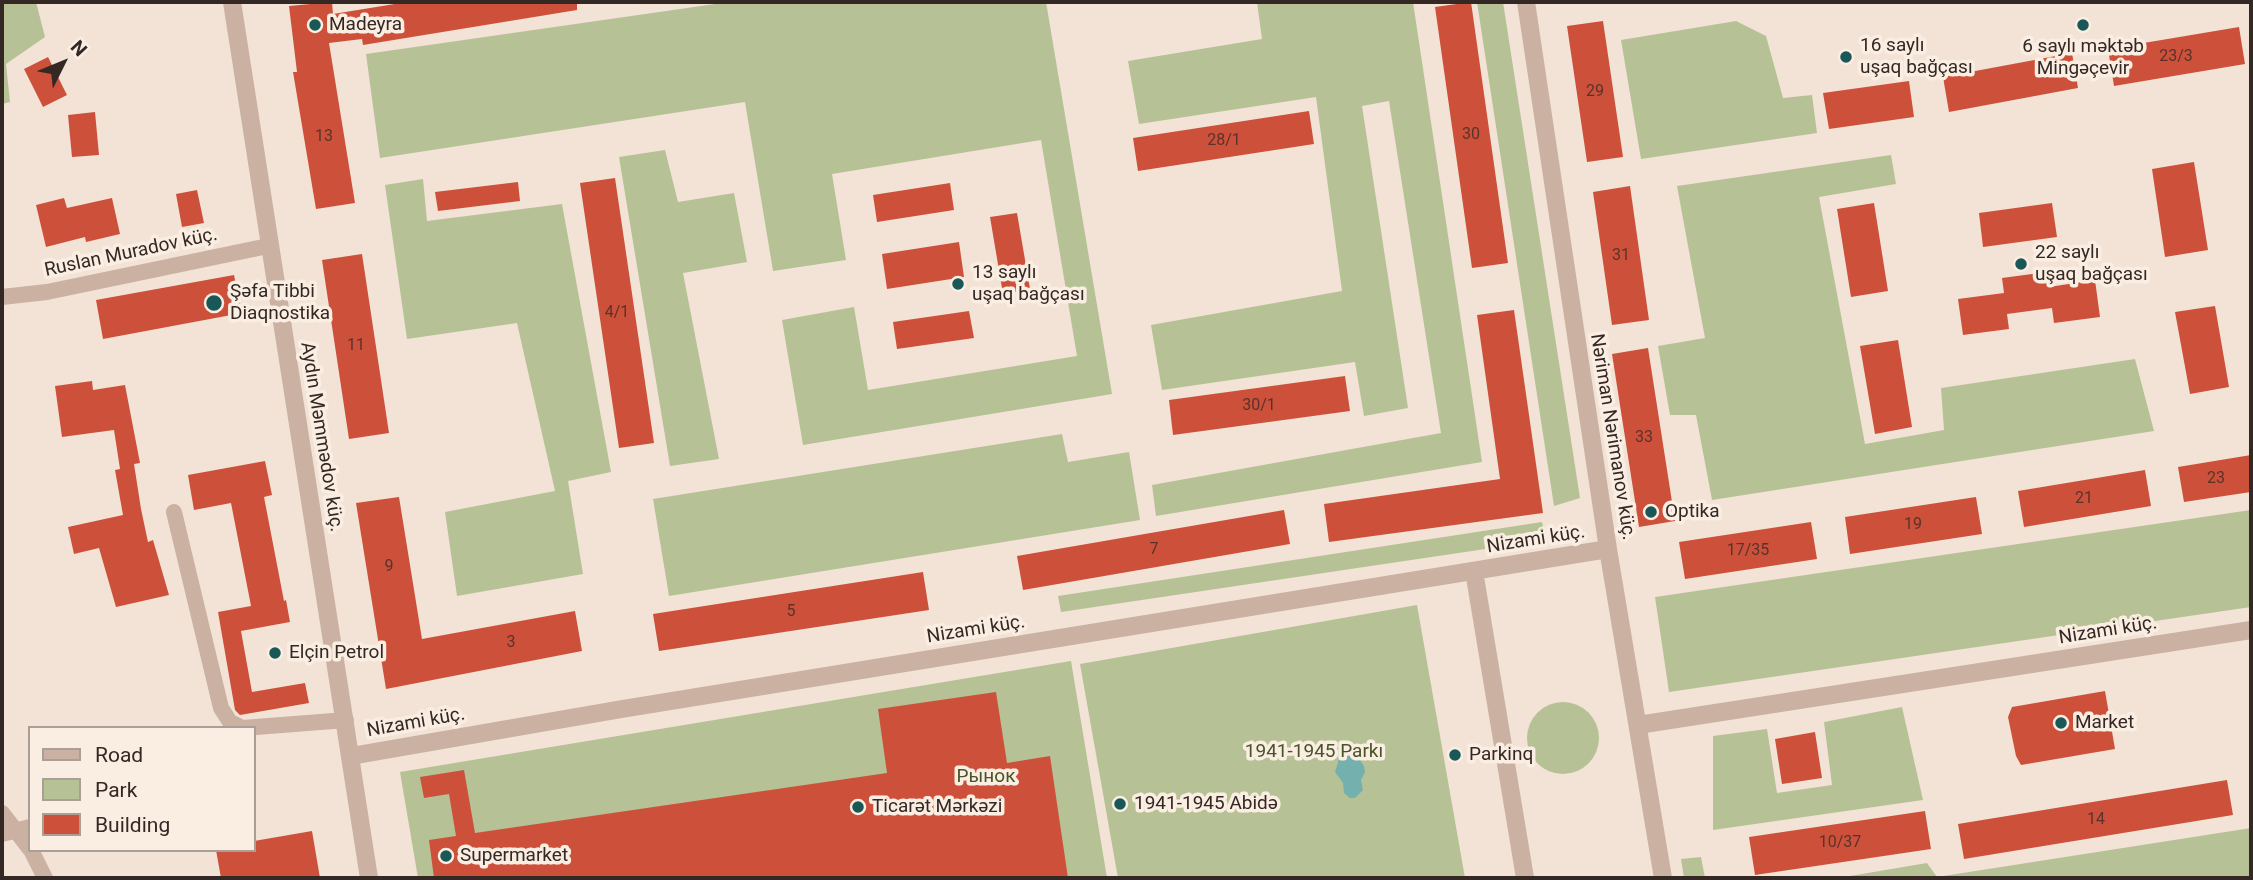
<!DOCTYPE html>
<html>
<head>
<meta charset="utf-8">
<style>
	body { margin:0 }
	#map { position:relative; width:2253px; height:880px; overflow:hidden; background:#f2e3d6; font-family:Roboto,sans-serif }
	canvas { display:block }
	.frame { position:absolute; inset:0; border:4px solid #342825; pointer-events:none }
	.legend { position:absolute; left:28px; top:726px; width:228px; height:126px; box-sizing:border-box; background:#faede2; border:2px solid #ab9e96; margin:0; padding:9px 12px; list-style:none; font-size:21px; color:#342825 }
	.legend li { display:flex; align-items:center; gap:14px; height:35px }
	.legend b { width:35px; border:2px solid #ab9e96 }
	.north { position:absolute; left:28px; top:28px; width:70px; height:70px; -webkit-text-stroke:5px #faede2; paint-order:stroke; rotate:47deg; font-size:19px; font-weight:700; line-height:28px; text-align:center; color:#342825 }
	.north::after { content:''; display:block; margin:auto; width:24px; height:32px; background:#342825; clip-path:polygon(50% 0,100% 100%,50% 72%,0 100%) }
</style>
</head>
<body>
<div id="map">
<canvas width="2253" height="880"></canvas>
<div class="frame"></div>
<ul class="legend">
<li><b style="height:9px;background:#cab1a2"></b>Road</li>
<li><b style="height:19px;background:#b7c196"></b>Park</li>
<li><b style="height:19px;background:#cd513a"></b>Building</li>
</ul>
<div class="north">N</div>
</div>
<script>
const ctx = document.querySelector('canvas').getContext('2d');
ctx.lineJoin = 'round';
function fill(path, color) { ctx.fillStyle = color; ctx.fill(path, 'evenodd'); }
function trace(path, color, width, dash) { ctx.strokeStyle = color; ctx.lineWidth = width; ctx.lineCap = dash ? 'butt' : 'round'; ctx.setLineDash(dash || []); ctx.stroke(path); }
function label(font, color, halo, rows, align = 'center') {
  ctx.font = font + ' Roboto,sans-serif'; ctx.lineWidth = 7; ctx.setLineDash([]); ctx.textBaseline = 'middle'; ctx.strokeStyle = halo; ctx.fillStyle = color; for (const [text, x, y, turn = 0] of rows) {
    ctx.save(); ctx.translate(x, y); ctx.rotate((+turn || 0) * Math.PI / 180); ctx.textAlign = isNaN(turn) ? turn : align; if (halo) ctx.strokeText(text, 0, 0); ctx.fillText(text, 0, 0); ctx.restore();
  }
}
const green = new Path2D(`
	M2 2H36L45 37 6 64 10 102 2 104Z
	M729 2H1046L1112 394 803 445 782 320 854 307 868 390 1077 356 1041 140 832 174 846 260 773 271 745 102 380 158 366 54Z
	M1257 2H1413L1482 462 1156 516 1152 485 1441 433 1389 101 1362 106 1408 408 1364 416 1355 362 1162 390 1151 325 1342 291 1316 97 1139 124 1128 61 1262 39Z
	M1477 2H1503L1580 498 1554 506Z
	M1736 21 1766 36 1783 98 1812 95 1817 133 1641 159 1621 40Z
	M665 150 678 202 734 193 747 262 683 273 719 459 670 466 619 157Z
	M1891 155 1896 184 1819 197 1865 444 1944 430 1941 388 2135 359 2154 431 1712 500 1696 415H1670L1658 346 1705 338 1677 186Z
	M423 179 427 221 562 204 611 472 568 481 583 574 457 596 445 512 555 491 517 323 407 339 385 185Z
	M1062 434 1068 462 1129 452 1140 520 669 596 653 499Z
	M2251 510V607L1669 692 1655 597Z
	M1542 522 1546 540 1061 612 1058 596Z
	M1417 605 1465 878H1118L1080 664Z
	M1071 661 1107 878H418L400 772Z
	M1527 738a36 36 0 1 1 72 0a36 36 0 1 1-72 0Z
	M1902 707 1923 800 1713 830V736L1767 729 1777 793 1832 785 1824 722Z
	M2251 828V878H1838L1927 863 1937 877Z
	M1701 857 1705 878H1684L1681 859Z`);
const water = new Path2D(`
	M1344 742H1351L1356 746 1357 756 1364 766 1365 772 1361 780 1363 790 1355 798H1350L1344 793 1343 783 1335 772 1339 759 1337 748Z`);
const building = new Path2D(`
	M332 2 333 14 407 2H577V10L363 45 362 39 329 43 355 203 316 209 293 72H297L289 6Z
	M1471 2 1508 263 1472 268 1435 7Z
	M1603 21 1623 157 1587 162 1567 26Z
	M2239 27 2245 64 2114 86 2108 49Z
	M2072 53 2078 88 1949 112 1943 77Z
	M48 57 67 95 43 107 24 69Z
	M1909 81 1914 117 1829 129 1823 93Z
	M1309 111 1314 144 1138 171 1133 138Z
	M95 112 99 155 72 157 68 115Z
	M2194 162 2208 250 2165 257 2152 169Z
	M615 178 654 443 619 448 580 183Z
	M518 182 520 201 438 211 435 192Z
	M950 183 954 210 877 222 873 195Z
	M1630 186 1649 320 1612 325 1593 192Z
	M197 190 204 223 182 227 176 194Z
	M64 198 67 208 112 198 120 234 86 242 85 237 46 247 36 205Z
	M1874 203 1888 291 1851 297 1837 209Z
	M2052 203 2057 237 1983 247 1979 213Z
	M1017 213 1030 289 1003 294 990 217Z
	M959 242 964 277 887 289 882 254Z
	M362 254 389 433 349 439 322 260Z
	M2047 272 2049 287 2095 280 2100 317 2054 323 2052 308 2007 314 2009 329 1963 335 1958 299 2004 293 2002 278Z
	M234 275 242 313 103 339 96 300Z
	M2215 306 2229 387 2190 394 2175 312Z
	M1514 310 1543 513 1329 542 1324 504 1500 479 1477 315Z
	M969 311 974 338 897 349 893 322Z
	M1898 340 1912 427 1875 434 1860 346Z
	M1648 348 1675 521 1639 527 1612 354Z
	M1345 376 1350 411 1173 435 1169 400Z
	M92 381 93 390 125 385 140 463 134 464 141 509 148 542 153 540 169 595 116 607 99 548 74 554 68 527 123 515 115 470 120 469 114 430 62 437 55 386Z
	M2251 455V492L2184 502 2178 467Z
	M265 461 272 495 264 497 284 601 286 600 290 622 241 631 252 692 305 683 309 703 240 715 235 710 218 612 251 606 231 503 194 510 188 475Z
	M2145 470 2151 506 2024 527 2018 491Z
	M399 497 422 639 575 611 582 651 386 689 356 503Z
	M1976 497 1982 534 1850 554 1845 517Z
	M1284 510 1290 544 1023 590 1017 556Z
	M1811 522 1817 559 1685 579 1679 542Z
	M923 572 929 610 659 651 653 614Z
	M2105 691 2115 749 2021 765 2016 756 2008 717 2012 707Z
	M996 692 1007 763 1050 756 1068 878H434L429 840 456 836 449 794 424 798 420 777 464 770 475 833 887 773 878 709Z
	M1815 732 1822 778 1782 784 1775 739Z
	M2227 780 2233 815 1964 859 1958 824Z
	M1925 811 1931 849 1755 875 1749 837Z
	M312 831 320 878H221L216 850H254V841Z`);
const minor = new Path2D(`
	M2 297 47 292 268 246
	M174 512 221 708 230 722 242 728
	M243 728 346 720
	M2 813 30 849
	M2 834 30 827
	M31 850 45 878`);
const tertiary = new Path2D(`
	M232 2 369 878
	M1526 2 1608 549 1663 878
	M1474 571 1525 878
	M1638 725 2251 630
	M351 756 622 709 1608 549`);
const markers = [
	[315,25,7,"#195856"],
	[2083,25,7,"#195856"],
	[1846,57,7,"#195856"],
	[2021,264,7,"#195856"],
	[958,284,7,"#195856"],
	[214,303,9,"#195856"],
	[1651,512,7,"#195856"],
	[275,653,7,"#195856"],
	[2061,723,7,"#195856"],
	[1455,755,7,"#195856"],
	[1120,804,7,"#195856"],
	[858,807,7,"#195856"],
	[446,856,7,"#195856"]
];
const numberNames = [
	["23/3",2176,57],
	["29",1595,92],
	["30",1471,135],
	["13",324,137],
	["28/1",1224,141],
	["31",1621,256],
	["4/1",617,313],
	["11",356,346],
	["30/1",1259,406],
	["33",1644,438],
	["23",2216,479],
	["21",2084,499],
	["19",1913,525],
	["7",1154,550],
	["17/35",1748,551],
	["9",389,567],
	["5",791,612],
	["3",511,643],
	["14",2096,820],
	["10/37",1840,843]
];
const poiNames = [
	["Madeyra",329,25],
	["16 saylı",1860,46],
	["uşaq bağçası",1860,68],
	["6 saylı məktəb",2083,47,"center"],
	["Mingəçevir",2083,69,"center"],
	["22 saylı",2035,253],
	["uşaq bağçası",2035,275],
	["13 saylı",972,273],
	["uşaq bağçası",972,295],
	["Şəfa Tibbi",230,292],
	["Diaqnostika",230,314],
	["Optika",1665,512],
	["Elçin Petrol",289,653],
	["Market",2075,723],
	["Parkinq",1469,755],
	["1941-1945 Abidə",1134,804],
	["Ticarət Mərkəzi",872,807],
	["Supermarket",460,856]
];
const streetNames = [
	["Ruslan Muradov küç.",131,253,-12],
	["Aydın Məmmədov küç.",321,437,81],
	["Nəriman Nərimanov küç.",1612,437,81],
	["Nizami küç.",1536,540,-9],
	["Nizami küç.",976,630,-9],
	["Nizami küç.",2108,631,-9],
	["Nizami küç.",416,723,-10]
];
const parkNames = [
	["1941-1945 Parkı",1314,752],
	["Рынок",986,777]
];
fill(green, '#b7c196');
fill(water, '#74b0ae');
fill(building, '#cd513a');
trace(minor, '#cab1a2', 16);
trace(tertiary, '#cab1a2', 18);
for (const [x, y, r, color] of markers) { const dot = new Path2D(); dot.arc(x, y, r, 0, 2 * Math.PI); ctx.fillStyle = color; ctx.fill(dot); trace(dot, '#faede2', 2.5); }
label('16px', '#5a322a', null, numberNames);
label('19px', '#342825', '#faede2', poiNames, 'left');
label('19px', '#342825', '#faede2', streetNames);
label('19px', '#475427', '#faede2', parkNames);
</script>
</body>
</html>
